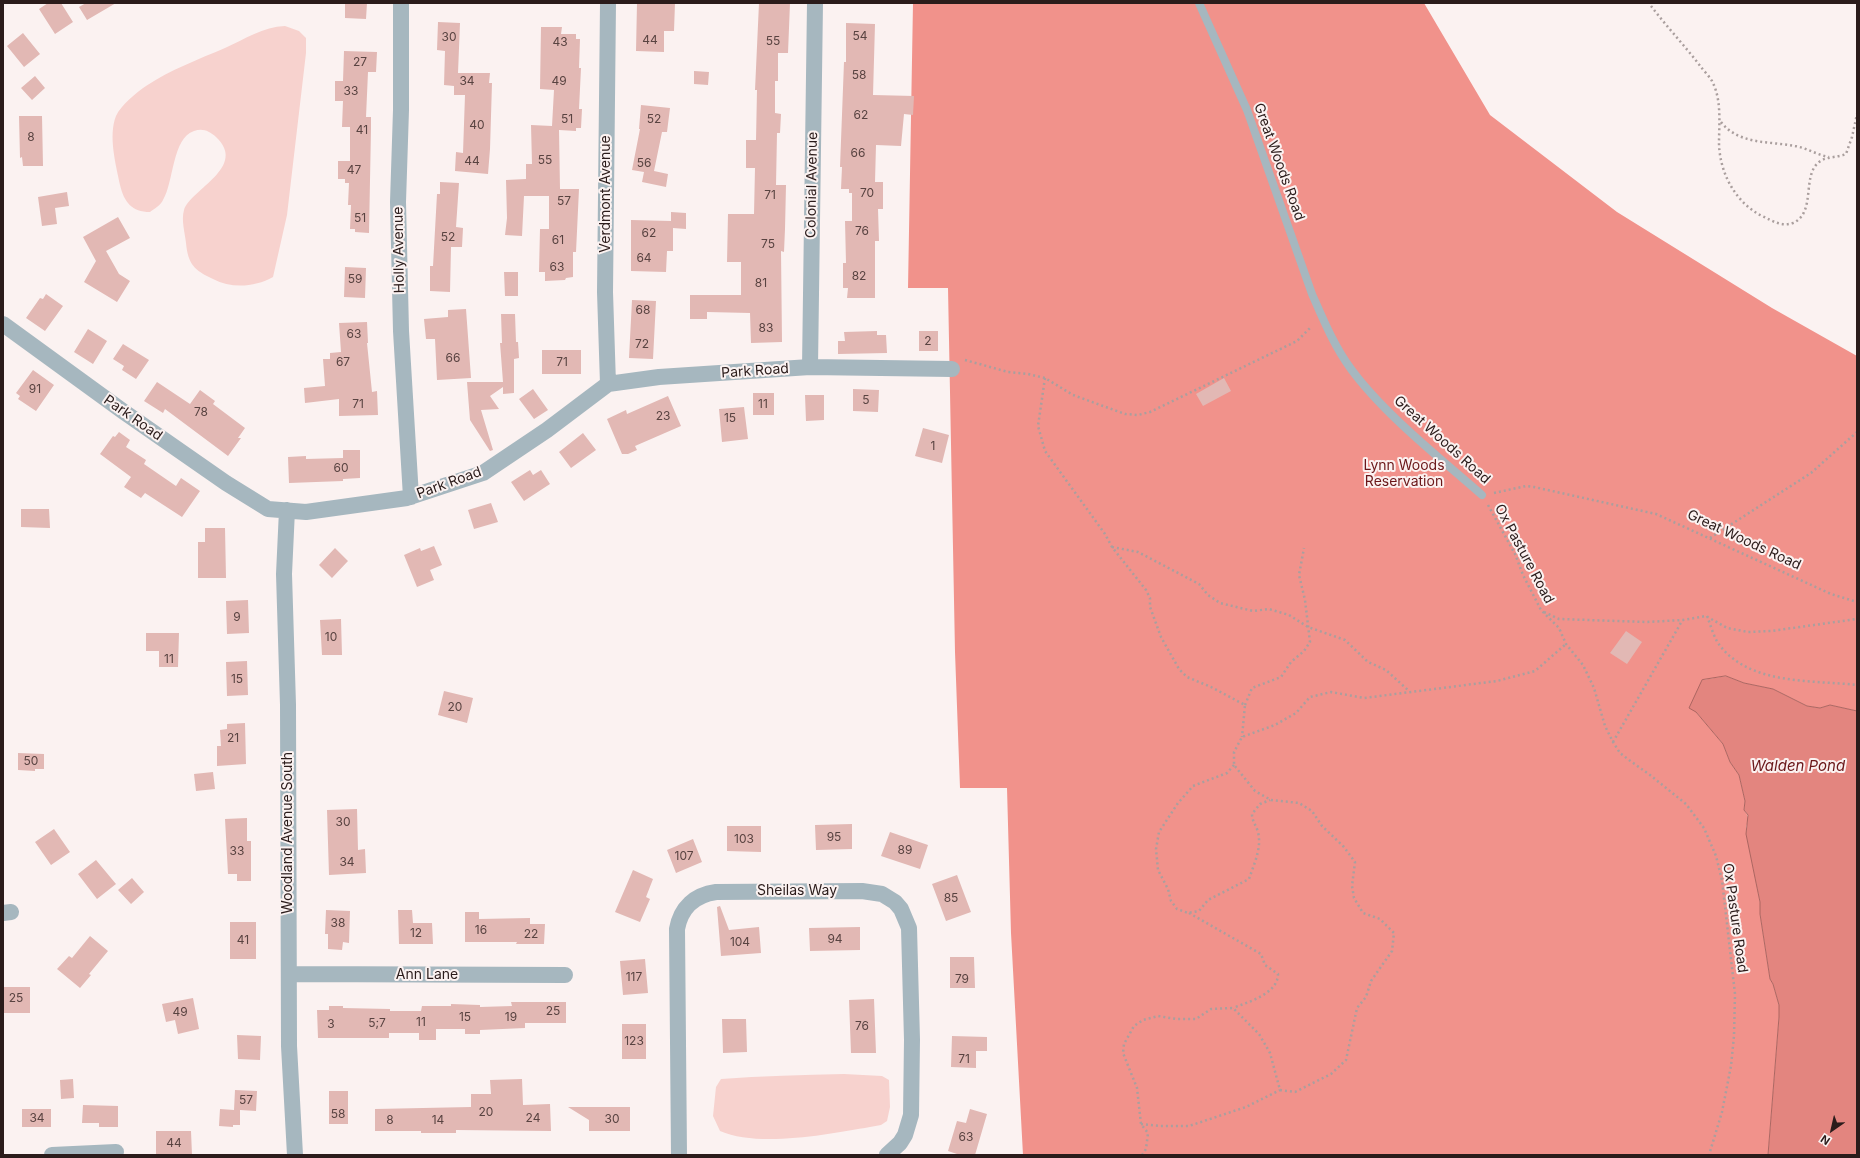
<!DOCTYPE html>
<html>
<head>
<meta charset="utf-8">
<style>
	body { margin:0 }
	#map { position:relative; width:1860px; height:1158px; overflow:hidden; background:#fbf2f1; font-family:Inter,sans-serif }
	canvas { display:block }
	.frame { position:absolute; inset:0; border:4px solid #2b1c1b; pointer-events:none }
	.north { position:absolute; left:1812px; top:1110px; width:40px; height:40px; -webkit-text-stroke:3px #fbf2f1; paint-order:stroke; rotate:214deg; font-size:11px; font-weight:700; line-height:16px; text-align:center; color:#2b1c1b }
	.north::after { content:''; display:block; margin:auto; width:14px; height:18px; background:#2b1c1b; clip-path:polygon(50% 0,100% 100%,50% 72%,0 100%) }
</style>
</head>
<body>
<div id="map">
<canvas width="1860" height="1158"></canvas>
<div class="frame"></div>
<div class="north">N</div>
</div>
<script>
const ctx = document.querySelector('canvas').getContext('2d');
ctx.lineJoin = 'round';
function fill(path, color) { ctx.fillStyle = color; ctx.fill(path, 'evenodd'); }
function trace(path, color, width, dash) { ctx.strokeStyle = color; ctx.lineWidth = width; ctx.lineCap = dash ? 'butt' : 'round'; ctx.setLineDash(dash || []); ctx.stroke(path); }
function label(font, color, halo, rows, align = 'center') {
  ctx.font = font + ' Inter,sans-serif'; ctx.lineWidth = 4; ctx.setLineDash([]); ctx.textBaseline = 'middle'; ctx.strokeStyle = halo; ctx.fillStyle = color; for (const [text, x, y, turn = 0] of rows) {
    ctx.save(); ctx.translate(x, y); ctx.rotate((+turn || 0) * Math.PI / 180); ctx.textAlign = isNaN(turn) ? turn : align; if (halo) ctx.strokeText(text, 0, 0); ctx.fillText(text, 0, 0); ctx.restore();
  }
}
const green = new Path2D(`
	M285 26 299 31 306 38V53L287 215 273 277C255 287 232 289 213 279 194 270 188 264 186 243 185 233 181 220 184 210 191 189 248 167 216 137 209 131 203 128 194 131 172 138 174 182 163 200 161 205 154 209 150 212 132 212 124 202 120 185 116 165 108 136 116 116 121 105 136 93 146 86 170 70 199 59 225 48 245 39 263 27 285 26Z
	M844 1074 882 1076 889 1080 890 1107 887 1121 881 1125 870 1127C829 1134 759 1148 720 1131L713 1116 716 1087 721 1079C762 1076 803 1075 844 1074Z`);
const forest = new Path2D(`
	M913 3H1424L1490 115 1617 212 1772 308 1857 356V711L1830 705 1820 708 1807 706 1773 689 1744 683 1726 676 1702 680 1696 712 1723 744 1730 762 1739 775 1745 801 1744 810C1749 816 1749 820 1746 827L1760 902V914L1770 979 1773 984 1779 1005V1017L1768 1155H1023L1011 933 1007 788H960L955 652 948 288H908Z`);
const water = new Path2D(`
	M1726 676 1744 683 1773 689 1807 706 1820 708 1830 705 1857 711V1155H1768L1779 1017V1005L1773 984 1770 979 1760 914V902L1746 834 1748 815 1744 810 1745 801 1739 775 1730 762 1723 744 1696 712 1689 708 1702 680Z`);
const building = new Path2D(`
	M48 3H61L73 22 55 34 39 9Z
	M86 3H116L87 20 79 7Z
	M345 3H367L366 19 345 18Z
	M637 3H675L674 31H664V52L636 51Z
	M759 3H790L788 53H778V81H775V113L781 114 780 133H777L776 185H786L785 229 784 252 781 251 782 342 751 343 750 313 707 312V319H690V295H741V262H727L728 214H754L755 168H746V140H756L757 90H755Z
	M438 22 460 23 458 73H490L489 83H492L490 149 488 174 455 171 456 152 463 153 465 95H454V86L444 85 445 51 437 50Z
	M846 23 875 24 873 95 914 96 913 115 904 114 901 146 876 145 875 182H883V209H878L879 241H875V298H847L848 288H843V263H846L845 221H852V193H849V189H841L842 167H840L844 62H846Z
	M541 27H562L561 34H576V39H580L579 68H581L579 109H582L581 128H576V131L559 130 560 189H579L576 252H573V277L566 278 565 280 545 281V272H539L540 229H549V196H524L522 236 505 235 507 218 506 180 526 179V164H532L531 125 552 126 554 90 540 89Z
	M23 33 40 54 24 67 7 46Z
	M344 51 377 52 376 72H368L366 117H371V128L369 233 355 232V229H350L351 205H348L349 183H345V179H338V161H350V127H342L343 101H335V81H343Z
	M694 71 709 72 708 85 694 84Z
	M35 76 45 88 32 100 21 88Z
	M641 105 670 108 667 132H662L654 171 668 174 666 187 642 182 644 172 632 170 640 129H639Z
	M19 116H42L43 166H23L22 157 20 158Z
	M440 182 459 183 456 227 463 228 462 247H451L450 292 430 291V266H433L437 194H440Z
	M67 192 69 206 55 208 57 224 42 226 38 197Z
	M671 212 686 213V229L673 228V251H667L666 272 631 271V220L671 221Z
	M118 217 130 238 106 251 119 274 130 281 117 302 84 282 96 261 83 237Z
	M345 267 366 268 365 298 344 297Z
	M504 272H518V296H505Z
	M46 294 63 306 45 331 26 318 40 298 43 299Z
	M632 300 656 301 653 359 629 358Z
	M466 309 471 378 437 380 435 339H426L424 319 448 317V310Z
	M501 314H515L516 342H518L519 358 514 359V393L503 394V387L490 396 499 409 481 410 493 450 490 451 470 420 467 382H503L500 343H502Z
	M367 322 368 343H367L372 392 377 391 378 415 339 416V399L305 403 304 388 325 386 323 359H330V353L341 352 339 323Z
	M88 329 107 341 93 364 74 352Z
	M877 331V335H886L887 353 838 354V341H845L844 332Z
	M919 331H938V351H919Z
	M123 344 149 360 136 379 122 370 124 366 113 359Z
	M542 350H581V374H542Z
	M33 370 54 385 36 411 18 399 20 396 16 393Z
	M1224 378 1231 391 1203 406 1196 394Z
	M157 382 190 404 200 390 215 401 213 404 245 428 238 438H241L228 456 165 409 163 413 144 401Z
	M533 389 548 410 534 419 519 399Z
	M853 389 879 390 878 412 853 411Z
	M753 393H774V415H753Z
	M805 395H824V420L806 421Z
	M668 396 681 426 635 446 637 450 628 454H622L607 419 626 410 627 414Z
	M744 407 748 439 722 442 719 409Z
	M923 428 949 435 942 463 915 456Z
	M119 432 130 440 126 447 146 460 144 464 176 486 181 478 200 491 182 517 145 493 141 498 124 487 131 477 100 454 113 436 115 437Z
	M583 433 596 450 571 468 559 452Z
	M343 450H360V478L343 479V481L289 483 288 457 306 456V459L343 458Z
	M530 470 533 475 541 470 550 484 524 501 511 482Z
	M491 503 498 522 474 529 468 510Z
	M21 509H49L50 528 21 527Z
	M205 528H225L226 578H198V542H205Z
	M434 546 442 565 430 570 434 580 417 587 404 555 420 548 421 551Z
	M335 548 348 561 332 578 319 565Z
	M248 600 249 633 227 634 226 601Z
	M341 619 342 655H322L320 620Z
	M1626 631 1642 642 1627 664 1610 653Z
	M146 633H179L178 667H159V651H146Z
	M247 661 248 695 227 696 226 662Z
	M444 691 473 698 467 723 438 715Z
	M245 723 246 764 217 766V746H221L220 730 227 729V724Z
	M18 753 44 754V769H35V771L18 770Z
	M213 772 215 789 196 791 194 774Z
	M357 809 358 850 365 849 366 873 329 875 327 810Z
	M247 818V841H251V881H237V874H228L225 819Z
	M852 824V849L816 850 815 825Z
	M727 826H761V852L727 851Z
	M54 829 70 852 51 865 35 842Z
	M890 832 928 845 920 869 881 856Z
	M693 839 702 862 676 873 667 850Z
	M96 860 116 884 97 899 78 874Z
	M633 870 653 879 646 897 650 899 640 922 615 912Z
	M957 875 971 912 946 921 932 884Z
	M132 878 144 892 131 904 118 890Z
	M720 906 729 930 759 927 761 953 721 956 717 907Z
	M326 910 350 911 349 943 343 942 342 950 328 949V934H325Z
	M398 910H412L413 923H432L433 944H399Z
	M465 912H479V919L530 918V924H545L544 944H516L517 942H465Z
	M230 922H256V959H230Z
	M860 927V950L810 951 809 928Z
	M90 936 108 951 89 974 91 975 80 988 57 969 69 956 72 958Z
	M950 957H974L975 988H950Z
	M645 959 648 993 623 995 620 961Z
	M3 987H30V1013H3Z
	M193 998 199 1029 178 1034 175 1020 166 1022 162 1004Z
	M874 999 876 1053H851L849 1000Z
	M511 1002H566V1023H525V1028L480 1030V1034H465V1029H436V1040H419V1033H389V1038H318L317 1010H329V1006H343V1008L390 1009V1011H421L422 1006H451V1004L480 1005V1007L512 1006Z
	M722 1019H746L747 1052 723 1053Z
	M622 1024H646V1059H622Z
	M237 1035 261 1036 260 1060 238 1059Z
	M952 1036 987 1037V1051H976V1068L951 1067Z
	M73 1079 74 1098 61 1099 60 1080Z
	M522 1079 523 1105 550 1104 551 1131 456 1130V1133H421V1131H375V1109L471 1107V1094H491L490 1080Z
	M235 1090 257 1091 256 1111 240 1110V1125H233V1127L219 1126 220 1109 234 1110Z
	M329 1091H348V1124H329Z
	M83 1105 118 1106V1127H99V1123H82Z
	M568 1107H630V1131H589V1120Z
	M22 1109H51V1127H22Z
	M970 1109 987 1114 975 1155H960L948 1151 957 1121 966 1123Z
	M156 1131H191L192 1155H156Z`);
const path = new Path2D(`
	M1651 6C1667 27 1685 46 1701 67 1704 71 1709 76 1712 81 1722 100 1719 124 1719 144 1720 174 1736 203 1762 216 1773 221 1781 227 1793 223 1816 213 1802 177 1818 163 1825 156 1837 158 1846 154L1852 137 1857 114
	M1721 122C1739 145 1769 141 1795 146 1807 148 1817 155 1829 157
	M965 360 1008 372 1028 374 1045 378 1073 395 1125 414 1138 415 1150 412 1297 341 1311 327
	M1045 378 1038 426 1045 451 1105 534 1112 547 1146 590 1150 598V607L1161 637 1179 669 1187 677 1211 687 1245 705 1242 737
	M1494 493 1526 486 1534 487 1656 514 1831 594 1857 602
	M1488 505 1515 554 1523 575 1541 610 1559 628 1566 644 1583 665 1594 688 1605 726 1613 742 1620 753 1629 760 1650 775 1686 804 1704 828 1716 856 1722 880 1735 994 1734 1036 1731 1066 1722 1112 1709 1155
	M1710 538 1811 473 1857 432
	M1112 547 1138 552 1199 584 1208 595 1220 603 1253 611 1269 609 1289 615 1308 627 1345 640 1368 662 1386 670 1409 691
	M1544 612 1559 619 1647 622 1683 620 1706 616 1727 628 1748 632 1771 631 1857 619
	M1707 616C1711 626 1714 639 1721 647 1752 685 1812 680 1857 685
	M1245 705 1252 688 1281 677 1291 662 1304 651 1310 642 1305 600 1299 575 1304 548
	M1613 742 1682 621
	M1234 765 1227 773 1193 786 1178 803 1159 832 1156 849 1158 870 1168 889 1171 901 1177 909 1188 913 1199 911 1208 900 1249 879C1254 864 1262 848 1258 832 1256 825 1252 821 1252 814L1260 804 1270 800
	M1189 913 1261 954 1265 965 1278 974C1278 994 1248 1002 1233 1008
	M1141 1124 1160 1126H1189L1246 1107 1280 1090
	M1142 1155 1146 1149 1148 1133 1141 1124 1137 1088 1123 1053 1124 1044 1134 1026 1143 1020 1158 1016 1176 1019H1196L1211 1009 1233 1008 1259 1034 1270 1053 1280 1090 1295 1092 1331 1074 1346 1060 1357 1008 1366 997 1371 981 1392 951 1394 933 1380 919 1363 913 1354 898 1352 886 1355 862 1344 847 1322 826 1312 811 1299 803 1271 800 1255 791 1234 765V752L1242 737 1275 725 1296 713 1310 697 1331 692 1364 698 1497 681 1535 671 1566 644`);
const lane = new Path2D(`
	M1199 3 1247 110 1312 294C1323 319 1334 346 1351 369 1384 414 1440 458 1482 495`);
const street = new Path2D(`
	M401 3V110L398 202 401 331 411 497
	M608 3 605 292 608 384
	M3 324 124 412 226 483 268 509 306 512 407 498 483 473 547 430 608 384 659 377 810 367 952 369
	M810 367 815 3
	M287 510 284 574 288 705 289 1046 295 1155
	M3 913 11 912
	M289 974 565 975
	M52 1155 116 1152
	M679 1155 677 929C681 907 695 895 716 892L862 891 882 894 895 902 901 909 909 928 912 1040 911 1115 905 1135 900 1143 887 1155`);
const numberNames = [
	["54",860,36],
	["30",449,37],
	["44",650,40],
	["55",773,41],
	["43",560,42],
	["27",360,62],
	["58",859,75],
	["34",467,81],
	["49",559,81],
	["33",351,91],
	["62",861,115],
	["51",567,119],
	["52",654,119],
	["40",477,125],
	["41",362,130],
	["8",31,137],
	["66",858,153],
	["55",545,160],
	["44",472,161],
	["56",644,163],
	["47",354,170],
	["70",867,193],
	["71",770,195],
	["57",564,201],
	["51",360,218],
	["76",862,231],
	["62",649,233],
	["52",448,237],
	["61",558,240],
	["75",768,244],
	["64",644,258],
	["63",557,267],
	["82",859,276],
	["59",355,279],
	["81",761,283],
	["68",643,310],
	["83",766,328],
	["63",354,334],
	["2",928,341],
	["72",642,344],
	["66",453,358],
	["67",343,362],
	["71",562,362],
	["91",35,389],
	["5",866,400],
	["71",358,404],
	["11",763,404],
	["78",201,412],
	["23",663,416],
	["15",730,418],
	["1",933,446],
	["60",341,468],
	["9",237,617],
	["10",331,637],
	["11",169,659],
	["15",237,679],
	["20",455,707],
	["21",233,738],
	["50",31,761],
	["30",343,822],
	["95",834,837],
	["103",744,839],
	["89",905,850],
	["33",237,851],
	["107",684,856],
	["34",347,862],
	["85",951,898],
	["38",338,923],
	["16",481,930],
	["12",416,933],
	["22",531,934],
	["94",835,939],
	["41",243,940],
	["104",740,942],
	["117",634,977],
	["79",962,979],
	["25",16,998],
	["25",553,1011],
	["49",180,1012],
	["15",465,1017],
	["19",511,1017],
	["11",421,1022],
	["5;7",377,1023],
	["3",331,1024],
	["76",862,1026],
	["123",634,1041],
	["71",964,1059],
	["57",246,1100],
	["20",486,1112],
	["58",338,1114],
	["34",37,1118],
	["24",533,1118],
	["30",612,1119],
	["8",390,1120],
	["14",438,1120],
	["63",966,1137],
	["44",174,1143]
];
const streetNames = [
	["Great Woods Road",1279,162,70],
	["Colonial Avenue",812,185,-89],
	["Verdmont Avenue",606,194,-90],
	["Holly Avenue",399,250,-91],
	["Park Road",755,371,-4],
	["Park Road",133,418,35],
	["Great Woods Road",1442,440,42],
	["Park Road",449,483,-20],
	["Great Woods Road",1744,540,25],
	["Ox Pasture Road",1524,554,62],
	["Woodland Avenue South",288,833,-90],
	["Sheilas Way",797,891],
	["Ox Pasture Road",1735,918,82],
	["Ann Lane",427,975]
];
const parkNames = [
	["Lynn Woods",1404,466],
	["Reservation",1404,482]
];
const waterNames = [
	["Walden Pond",1798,766]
];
fill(green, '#f7d2ce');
fill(forest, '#f1928b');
fill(water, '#e3857f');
trace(water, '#ac6661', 1);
fill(building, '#e2b8b4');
trace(path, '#aa9f9e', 2.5, [2, 3]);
trace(lane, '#a6b7bf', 8);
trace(street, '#a6b7bf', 16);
label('12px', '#594341', null, numberNames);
label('14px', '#2b1c1b', '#fbf2f1', streetNames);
label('14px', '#6b1719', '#fbf2f1', parkNames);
label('italic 15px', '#6b1719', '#fbf2f1', waterNames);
</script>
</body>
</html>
